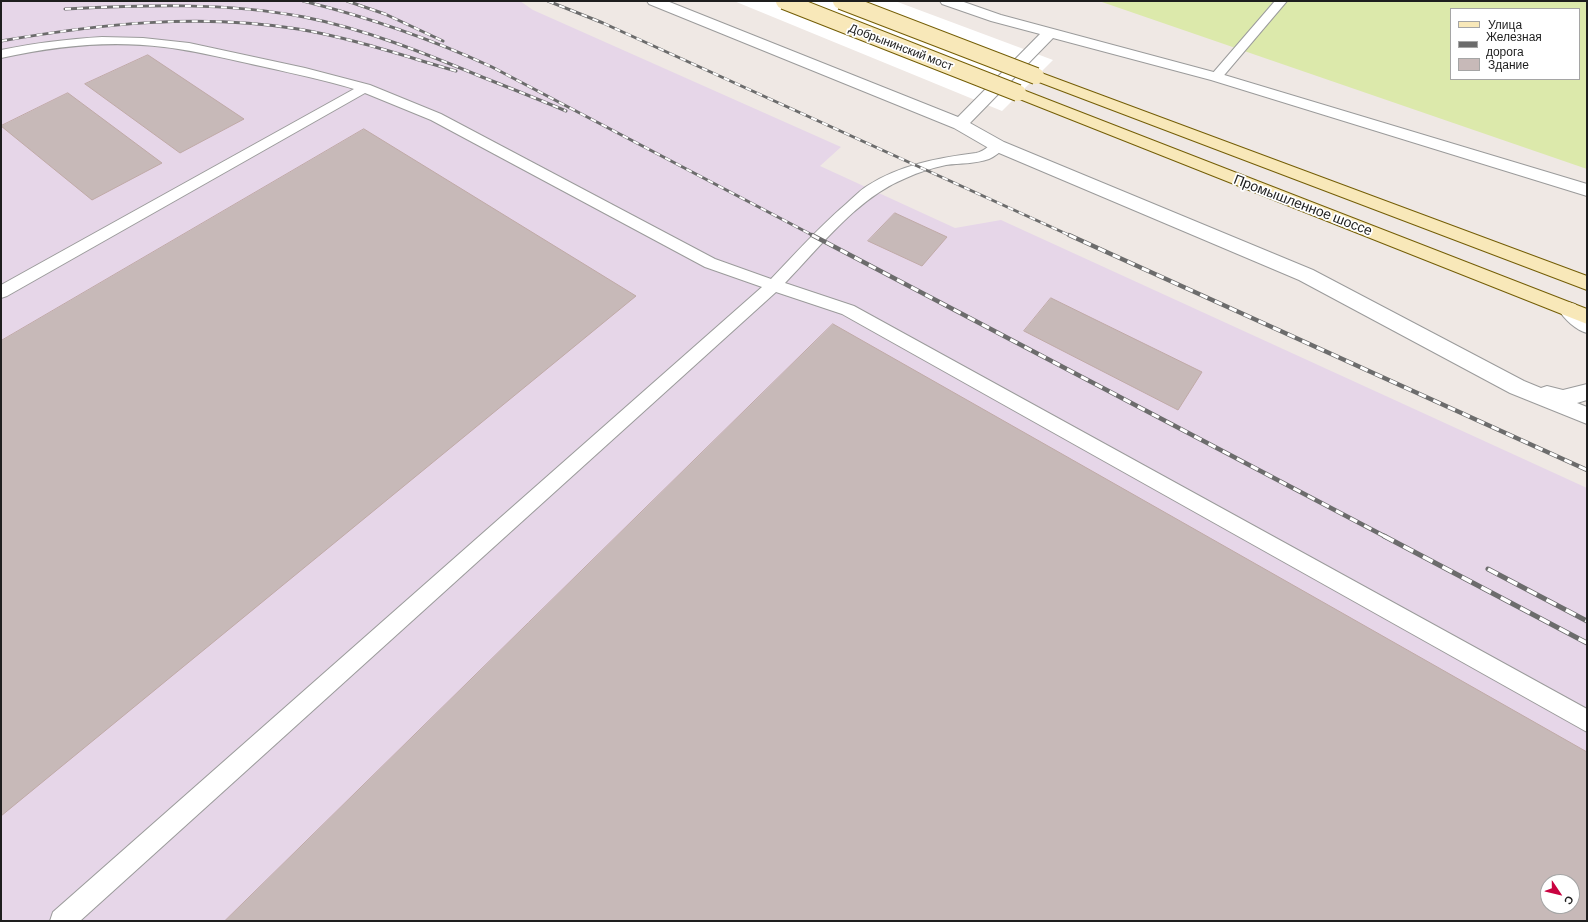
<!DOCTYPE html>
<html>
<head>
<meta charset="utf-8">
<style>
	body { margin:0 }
	#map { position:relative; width:1588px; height:922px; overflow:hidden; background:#efe8e4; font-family:Barlow,sans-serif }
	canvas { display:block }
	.frame { position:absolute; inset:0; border:2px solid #1e1e1e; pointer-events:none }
	.legend { position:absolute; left:1450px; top:8px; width:130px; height:72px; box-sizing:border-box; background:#fff; border:1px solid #a5a5a5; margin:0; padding:5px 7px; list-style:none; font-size:12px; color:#1e1e1e }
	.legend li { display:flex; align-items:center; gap:8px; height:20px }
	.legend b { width:20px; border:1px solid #a5a5a5 }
	.north { position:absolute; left:1540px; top:874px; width:40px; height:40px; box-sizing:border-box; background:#fff; border:1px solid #a5a5a5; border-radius:50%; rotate:125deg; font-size:11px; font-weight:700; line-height:16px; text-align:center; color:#1e1e1e }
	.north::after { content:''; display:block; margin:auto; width:14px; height:18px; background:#c90340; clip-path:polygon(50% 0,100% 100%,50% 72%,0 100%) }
</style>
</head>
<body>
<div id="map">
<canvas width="1588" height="922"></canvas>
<div class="frame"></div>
<ul class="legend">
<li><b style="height:5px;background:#f8e8b9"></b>Улица</li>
<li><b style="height:5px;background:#6c6c6c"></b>Железная дорога</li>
<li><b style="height:11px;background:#c7b9b8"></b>Здание</li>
</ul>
<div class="north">С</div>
</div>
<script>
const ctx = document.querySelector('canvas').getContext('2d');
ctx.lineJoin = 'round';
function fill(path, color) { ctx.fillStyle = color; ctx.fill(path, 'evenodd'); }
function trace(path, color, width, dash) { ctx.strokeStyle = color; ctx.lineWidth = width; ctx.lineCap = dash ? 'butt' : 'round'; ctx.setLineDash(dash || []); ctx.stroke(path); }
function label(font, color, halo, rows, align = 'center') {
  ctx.font = font + ' Barlow,sans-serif'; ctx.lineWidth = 3.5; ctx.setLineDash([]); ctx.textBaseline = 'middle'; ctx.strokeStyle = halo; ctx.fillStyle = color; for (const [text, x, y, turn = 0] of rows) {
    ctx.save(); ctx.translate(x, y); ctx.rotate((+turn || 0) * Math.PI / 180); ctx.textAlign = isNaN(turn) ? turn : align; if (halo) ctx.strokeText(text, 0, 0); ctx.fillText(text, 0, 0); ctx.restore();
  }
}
const industrial = new Path2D(`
	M1 1H520L533 10 841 147 820 166 955 228 1001 220 1587 488V921H1ZM1548 882H1572V906H1548Z`);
const grass = new Path2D(`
	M1099 1H1587V169ZM1451 9H1579V79H1451Z`);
const pier = new Path2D(`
	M734 1H895L1053 60 1002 111Z`);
const building = new Path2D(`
	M148 55 244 119 180 153 85 84Z
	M68 93 162 163 92 200 1 126Z
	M364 129 636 296 1 816V341Z
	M895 213 947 237 922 266 868 241Z
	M1051 298 1202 372 1178 410 1024 331Z
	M833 324 1587 752V921H225ZM1548 882H1572V906H1548Z`);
const service = new Path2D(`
	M1275 1H1287L1220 80H1212L1210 77 1212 74Z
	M102 37 143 38 189 43 305 68 370 85 441 114 715 259 771 279C795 254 819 227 846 204 853 198 859 191 867 186 900 165 937 158 976 153 987 151 991 140 1003 143L1005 146C1002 151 994 157 989 159 976 164 960 163 946 165 932 168 919 172 906 178 858 197 820 247 785 283L854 306 1587 709V732L842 314 776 292 80 921H50L53 912 762 287 705 267 431 120 365 93 7 296 1 298V285L354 89C325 80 295 74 265 67 232 60 198 51 164 47 109 40 55 46 1 58V50C35 43 68 39 102 37Z`);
const minor = new Path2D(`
	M647 1H667L958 117 1040 34 991 21 942 4 940 1H961L1001 15 1221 74 1587 184V196L1211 80 1053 38 970 123 1004 142 1313 270 1524 381 1541 388 1547 386 1563 390 1587 384V400L1577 403 1587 407V424L1510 393 1299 280 992 150 954 128 649 4Z
	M1568 302 1575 304 1587 315V333C1576 330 1564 319 1558 309L1561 304Z`);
const secondary = new Path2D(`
	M1036 71 1587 276V290L1031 79 1028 76 1031 73Z
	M1018 88 1587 309V324L1012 96 1010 93 1012 90Z`);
const railFar2 = new Path2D(`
	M303 1C368 17 431 39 492 67L814 236
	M347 1 385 14 443 41
	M548 1 603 23 1071 236
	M65 9C145 5 225 2 304 17 365 29 424 53 482 77 510 88 538 99 566 111
	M1 41C99 24 199 13 298 29 352 38 404 56 456 71`);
const railFar1 = new Path2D(`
	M812 235 1386 537
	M1069 235 1587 470`);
const rail = new Path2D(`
	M1384 536 1587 643
	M1488 569 1587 621`);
const secondaryBridge = new Path2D(`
	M784 1 1018 93
	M841 1 1036 76`);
const farStreetnames = [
	["Добрынинский мост",901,47,21]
];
const streetNames = [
	["Промышленное шоссе",1303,205,21]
];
fill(industrial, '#e6d6e8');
fill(grass, '#dce9ab');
fill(pier, '#fff');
fill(building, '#c7b9b8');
trace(building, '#c0aaa7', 1);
trace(service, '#9b9b9b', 2);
trace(minor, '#9b9b9b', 2);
trace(secondary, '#745e06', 2);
fill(service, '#fff');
fill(minor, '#fff');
fill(secondary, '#f8e8b9');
trace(railFar2, '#6c6c6c', 3);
trace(railFar1, '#6c6c6c', 4.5);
trace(rail, '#6c6c6c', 5);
trace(railFar2, '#fff', 2, [6]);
trace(railFar1, '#fff', 3, [8]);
trace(rail, '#fff', 3.5, [11]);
trace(secondaryBridge, '#745e06', 18, []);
trace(secondaryBridge, '#f8e8b9', 16);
label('12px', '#1e1e1e', '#fff', farStreetnames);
label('14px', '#1e1e1e', '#fff', streetNames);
</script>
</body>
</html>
